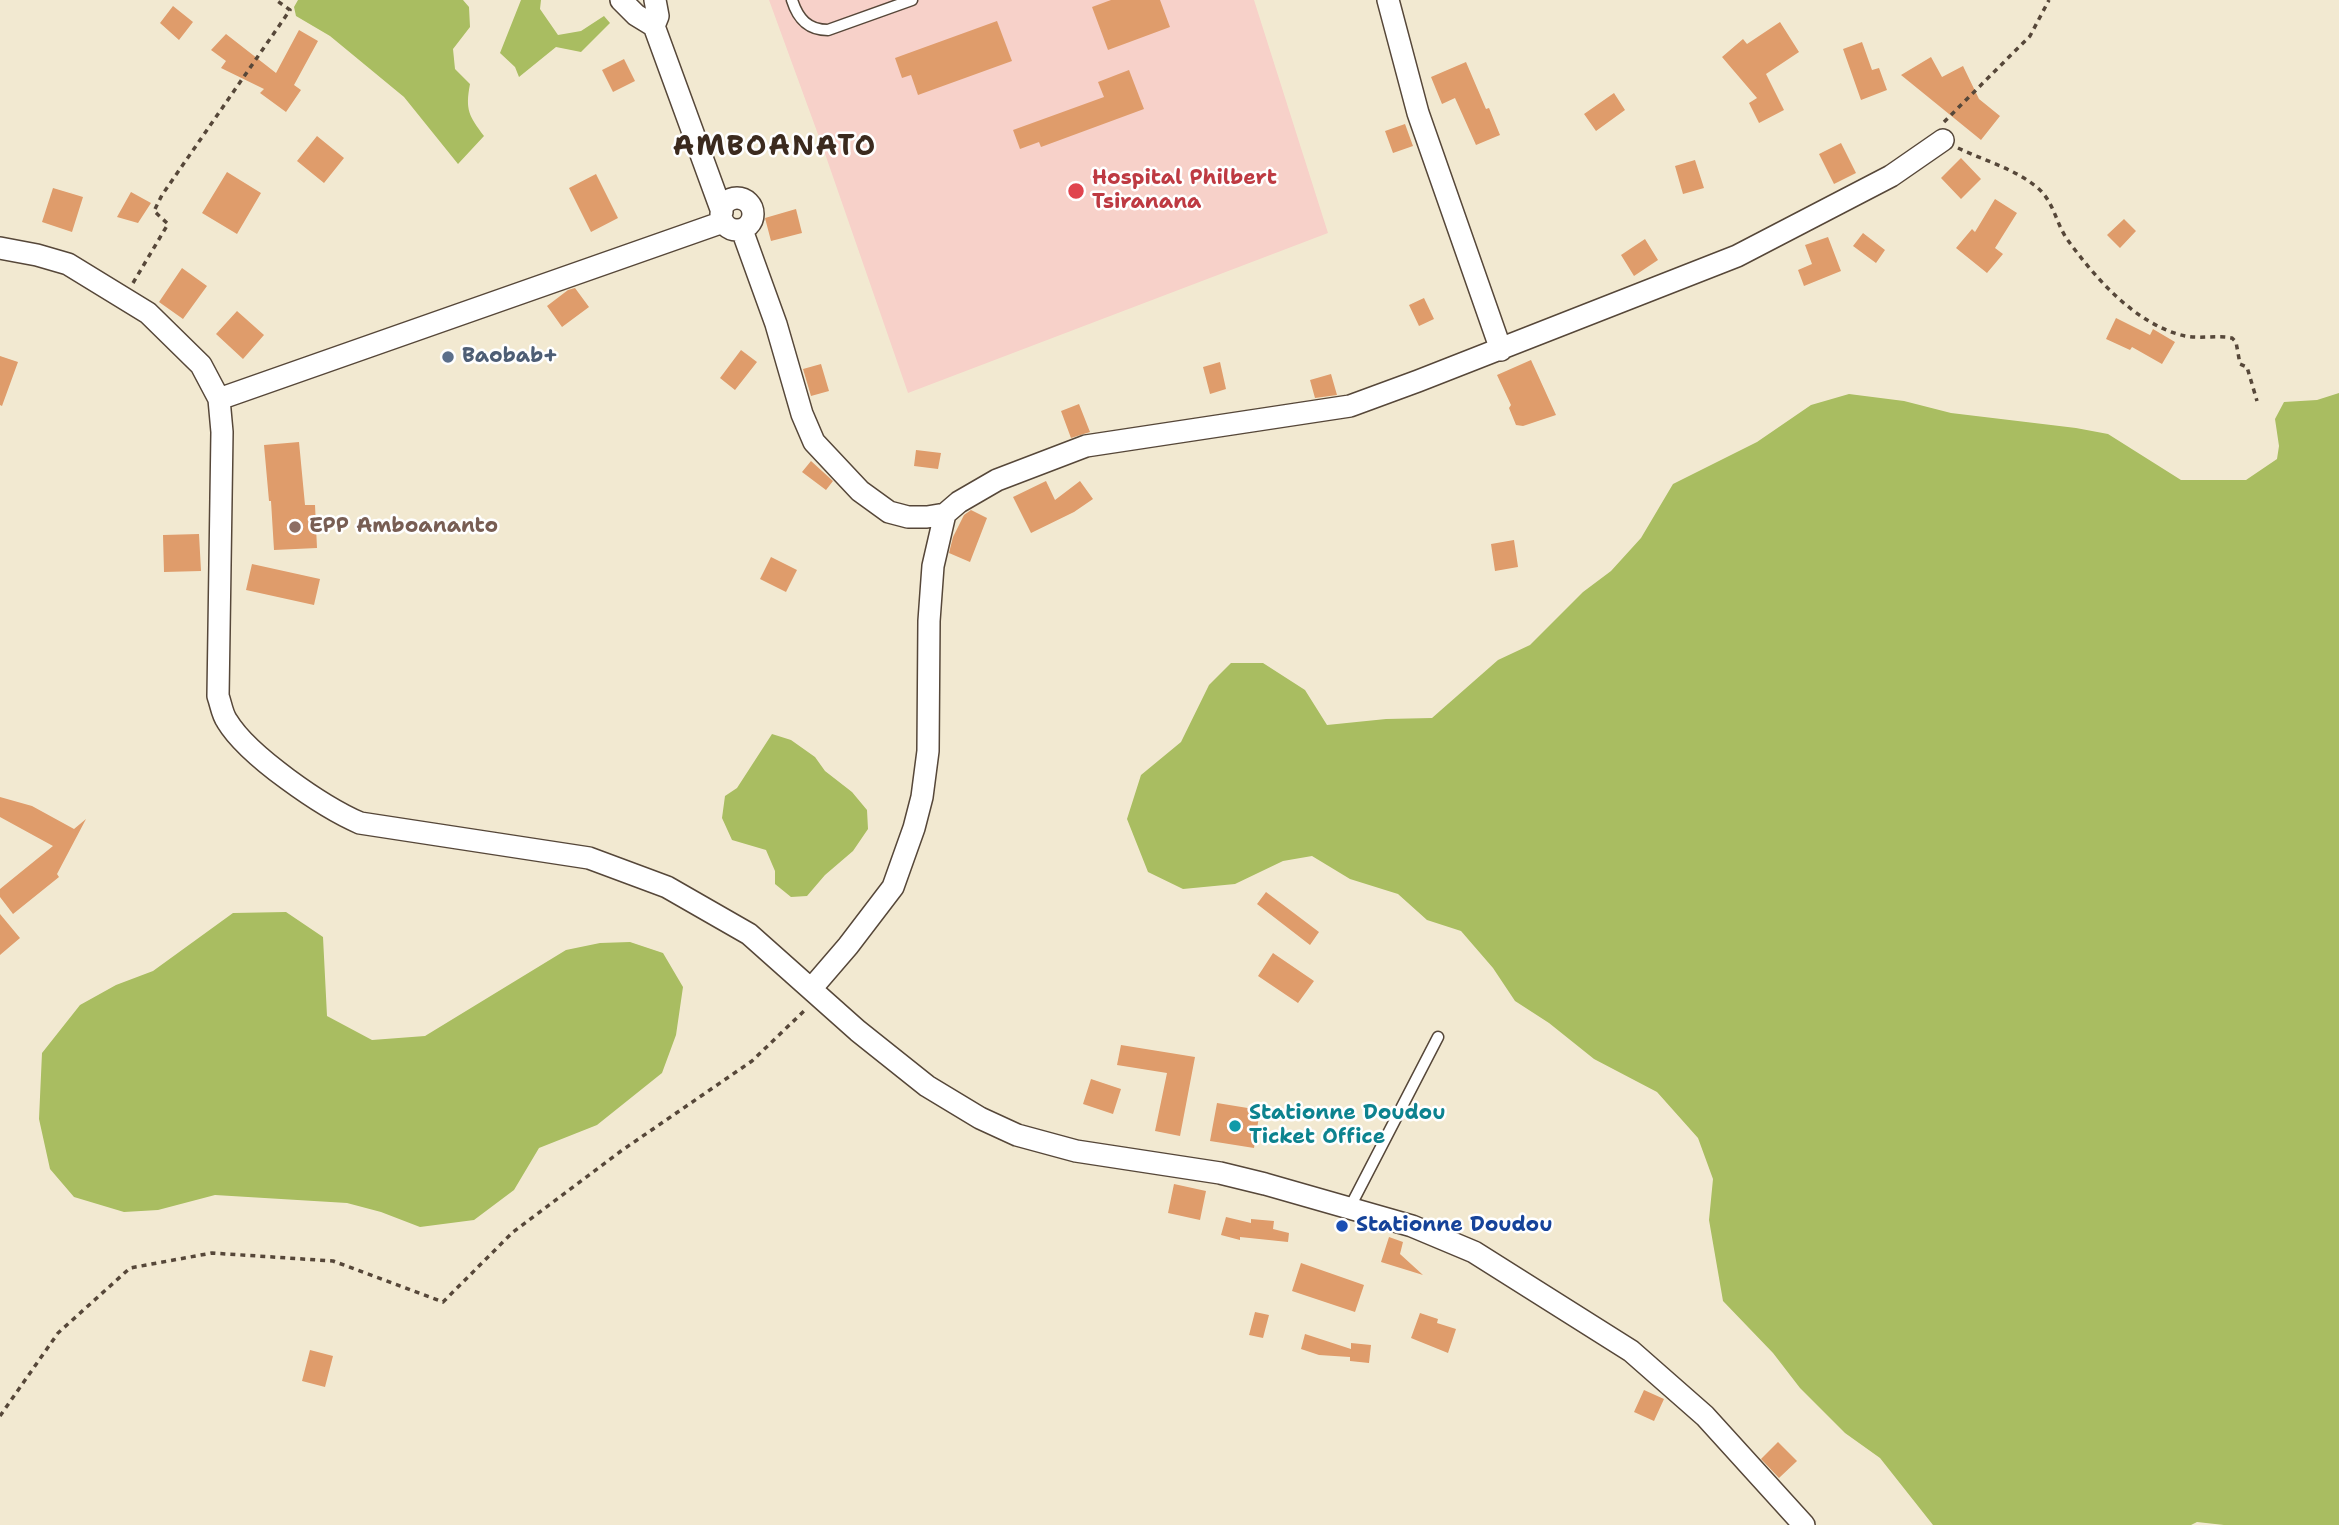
<!DOCTYPE html>
<html>
<head>
<meta charset="utf-8">
<style>
	body { margin:0 }
	canvas { display:block; background:#f2e9d1 }
</style>
</head>
<body>
<canvas width="2339" height="1525"></canvas>
<script>
const ctx = document.querySelector('canvas').getContext('2d');
ctx.lineJoin = 'round';
function fill(path, color) { ctx.fillStyle = color; ctx.fill(path, 'evenodd'); }
function trace(path, color, width, dash) { ctx.strokeStyle = color; ctx.lineWidth = width; ctx.lineCap = dash ? 'butt' : 'round'; ctx.setLineDash(dash || []); ctx.stroke(path); }
function label(font, color, halo, rows, align = 'center') {
  ctx.font = font + ' "Shantell Sans",sans-serif'; ctx.lineWidth = 5; ctx.setLineDash([]); ctx.textBaseline = 'middle'; ctx.strokeStyle = halo; ctx.fillStyle = color; for (const [text, x, y, turn = 0] of rows) {
    ctx.save(); ctx.translate(x, y); ctx.rotate((+turn || 0) * Math.PI / 180); ctx.textAlign = isNaN(turn) ? turn : align; if (halo) ctx.strokeText(text, 0, 0); ctx.fillText(text, 0, 0); ctx.restore();
  }
}
const built = new Path2D(`
	M769 0H1254L1328 233 908 393 823 148Z`);
const green = new Path2D(`
	M298 0H463L469 7 470 27 453 49 455 69 470 84C465 110 469 116 484 136L458 164 404 97 330 36 296 16 294 7Z
	M521 0H541L540 9 558 35 581 31 604 16 610 23 581 52 556 47 519 77 515 67 500 53Z
	M2339 393V1525H2224L2197 1522 2191 1525H1933L1880 1458 1845 1433 1800 1388 1773 1353 1723 1301 1709 1220 1713 1179 1698 1138 1657 1092 1594 1059 1549 1023 1515 1001 1493 968 1461 931 1427 920 1398 894 1350 879 1312 856 1283 861 1235 884 1183 889 1148 872 1127 819 1141 775 1181 742 1209 685 1231 663H1263L1305 690 1327 725 1386 719 1432 718 1498 660 1530 645 1583 592 1611 571 1641 538 1673 484 1757 442 1811 405 1849 394 1904 401 1951 413 2076 428 2108 434 2181 480H2246L2277 459 2279 446 2275 419 2284 402 2317 400Z
	M772 734 791 740 815 757 825 771 852 792 867 810 868 829 853 851 825 875 807 896 791 897 775 884V871L766 850 732 840 722 818 725 796 737 788Z
	M286 912 323 937 327 1016 372 1040 425 1036 566 950 600 943 630 942 663 953 683 987 676 1035 662 1073 597 1125 539 1148 514 1190 474 1220 420 1227 381 1212 347 1203 215 1195 158 1210 124 1212 74 1197 50 1169 39 1119 42 1053 80 1005 116 985 153 971 233 913Z`);
const building = new Path2D(`
	M1111 0H1160L1170 27 1108 50 1092 7Z
	M173 6 193 22 179 40 160 23Z
	M997 21 1012 61 918 95 911 75 902 78 895 58Z
	M1780 22 1799 52 1766 74 1784 110 1759 123 1749 103 1757 98 1722 57 1743 39 1747 44Z
	M299 30 318 41 294 85 301 90 286 112 260 93 264 89 221 68 226 61 211 50 226 34 276 73Z
	M1862 42 1872 70 1879 68 1887 90 1861 100 1843 49Z
	M1931 57 1942 77 1963 66 1979 99 2000 116 1981 140 1901 75Z
	M624 59 635 81 613 92 602 70Z
	M1466 62 1486 109 1489 108 1500 135 1476 145 1455 98 1442 104 1431 77Z
	M1129 70 1144 109 1041 147 1039 142 1020 149 1013 130 1104 97 1098 82Z
	M1614 93 1625 110 1596 131 1584 114Z
	M1405 124 1413 146 1393 153 1385 131Z
	M317 136 344 158 324 183 297 161Z
	M1841 143 1856 173 1834 184 1819 154Z
	M1961 158 1981 179 1961 199 1941 178Z
	M1695 160 1704 188 1683 194 1675 166Z
	M227 172 261 193 237 234 202 213Z
	M596 174 618 218 591 232 569 188Z
	M53 188 83 197 72 232 42 222Z
	M131 192 151 203 138 223 117 217Z
	M1995 199 2017 213 1995 248 2003 254 1987 273 1956 248 1972 229 1975 232Z
	M796 209 802 233 771 241 765 218Z
	M2124 219 2136 231 2120 248 2107 235Z
	M1863 233 1885 250 1876 263 1853 246Z
	M1828 237 1841 271 1804 286 1798 270 1812 264 1805 245Z
	M1645 239 1658 260 1634 276 1621 255Z
	M182 268 207 286 183 319 159 302Z
	M575 288 589 307 562 327 547 306 568 290Z
	M1424 298 1434 319 1419 326 1409 305Z
	M237 311 264 335 243 359 216 334Z
	M2116 318 2150 335 2153 329 2175 342 2162 364 2132 347 2130 350 2106 339Z
	M741 350 757 362 735 390 720 378Z
	M0 356 18 362 2 406 0 405Z
	M1531 360 1556 415 1523 426 1516 425 1509 408 1511 405 1497 375Z
	M1220 362 1226 389 1210 394 1203 367Z
	M821 364 829 391 811 396 803 369Z
	M1331 374 1337 395 1315 398 1310 380Z
	M1079 404 1090 432 1071 438 1061 411Z
	M299 442 305 505H315L317 548 274 550 271 501H269L264 445Z
	M916 450 941 453 938 469 914 466Z
	M811 461 833 481 826 490 802 472Z
	M1046 481 1055 500 1080 481 1093 499 1074 512 1031 533 1013 497Z
	M971 510 987 518 970 562 949 553 953 537 964 515Z
	M199 534 201 571 164 572 163 535Z
	M1514 540 1518 567 1495 571 1491 544Z
	M771 557 797 570 786 592 760 579Z
	M252 564 320 579 314 605 246 590Z
	M0 797 32 806 74 829 86 819 57 874 59 877 13 914 0 897V889L53 846 0 817Z
	M1266 892 1319 932 1310 945 1257 904Z
	M0 914 20 938 0 955Z
	M1273 953 1314 981 1298 1003 1258 976Z
	M1121 1045 1195 1057 1180 1136 1155 1131 1167 1073 1117 1065Z
	M1091 1079 1121 1089 1113 1114 1083 1104Z
	M1217 1103 1260 1110 1254 1148 1210 1141Z
	M1174 1184 1206 1191 1200 1220 1168 1213Z
	M1226 1217 1251 1223V1219L1274 1221 1273 1229 1289 1233 1288 1242 1240 1237V1240L1221 1235Z
	M1389 1237 1403 1242 1400 1254 1423 1275 1381 1262Z
	M1301 1263 1364 1285 1355 1312 1292 1291Z
	M1255 1312 1269 1315 1263 1338 1249 1335Z
	M1420 1313 1438 1319 1437 1323 1456 1329 1448 1353 1411 1338Z
	M1305 1334 1351 1349V1343L1371 1345 1369 1363 1350 1361V1357L1319 1355 1301 1349Z
	M310 1350 333 1356 325 1387 302 1381Z
	M1644 1390 1664 1399 1654 1421 1634 1412Z
	M1778 1442 1797 1461 1779 1478 1761 1459Z`);
const path = new Path2D(`
	M1944 122 2030 36 2049 0
	M1958 148C1985 161 2016 169 2039 189 2054 203 2056 223 2067 239 2095 278 2136 325 2185 336 2200 339 2217 335 2232 338L2236 342 2240 364 2247 367 2257 401
	M133 283 168 224 154 211 162 195 290 10 276 0
	M0 1416 58 1333 130 1268 212 1253 333 1261 443 1302 513 1232 621 1151 752 1061 805 1010`);
const lane = new Path2D(`
	M792 0C798 19 808 30 828 30L912 0
	M1349 1209 1438 1037`);
const street = new Path2D(`
	M621 0 636 15 654 26 722 212
	M1388 0 1418 113 1501 350
	M654 26 658 16 655 0
	M721 214a16 16 0 1 1 32 0a16 16 0 1 1-32 0Z
	M742 230 776 324 802 414 814 442 860 491 889 512 908 517H927L945 514 959 502 997 480 1086 446 1350 406 1418 381 1737 256 1891 176 1943 140
	M0 248 37 255 68 264 148 313 201 365 219 399 222 432 218 696C221 704 222 714 227 721 248 756 323 807 360 823L589 858 667 887 749 934 858 1031 927 1086 980 1118 1017 1135 1076 1151 1220 1173 1265 1184 1412 1226 1474 1252 1631 1351 1705 1416 1804 1525
	M219 399 723 222
	M811 989 848 946 893 887 914 828 922 797 928 751 929 621 933 566 945 514`);
const markers = [
	[1076,191,9,"#e0444e"],
	[448,357,7,"#5c6f8a"],
	[295,527,7,"#8d6e63"],
	[1235,1126,7,"#0f9aa8"],
	[1342,1226,7,"#1a4fb4"]
];
const healthNames = [
	["Hospital Philbert",1092,179],
	["Tsiranana",1092,203]
];
const serviceNames = [
	["Baobab+",462,357]
];
const educationNames = [
	["EPP Amboananto",309,527]
];
const cultureNames = [
	["Stationne Doudou",1249,1114],
	["Ticket Office",1249,1138]
];
const transitNames = [
	["Stationne Doudou",1356,1226]
];
const districtNames = [
	["AMBOANATO",775,148]
];
fill(built, '#f7d1c9');
fill(green, '#a9bd61');
fill(building, '#df9c6b');
trace(lane, '#564739', 13);
trace(street, '#564739', 24);
trace(path, '#564739', 3.5, [5, 5]);
trace(lane, '#fff', 10);
trace(street, '#fff', 21);
for (const [x, y, r, color] of markers) { const dot = new Path2D(); dot.arc(x, y, r, 0, 2 * Math.PI); ctx.fillStyle = color; ctx.fill(dot); trace(dot, '#fff', 2.5); }
label('bold 21px', '#be3a42', '#fff', healthNames, 'left');
label('bold 21px', '#4e5e75', '#fff', serviceNames, 'left');
label('bold 21px', '#785e54', '#fff', educationNames, 'left');
label('bold 21px', '#0d838f', '#fff', cultureNames, 'left');
label('bold 21px', '#164399', '#fff', transitNames, 'left');
ctx.letterSpacing = '2px';
label('bold 28px', '#3b2a1e', '#fff', districtNames);
ctx.letterSpacing = '0px';
</script>
</body>
</html>
